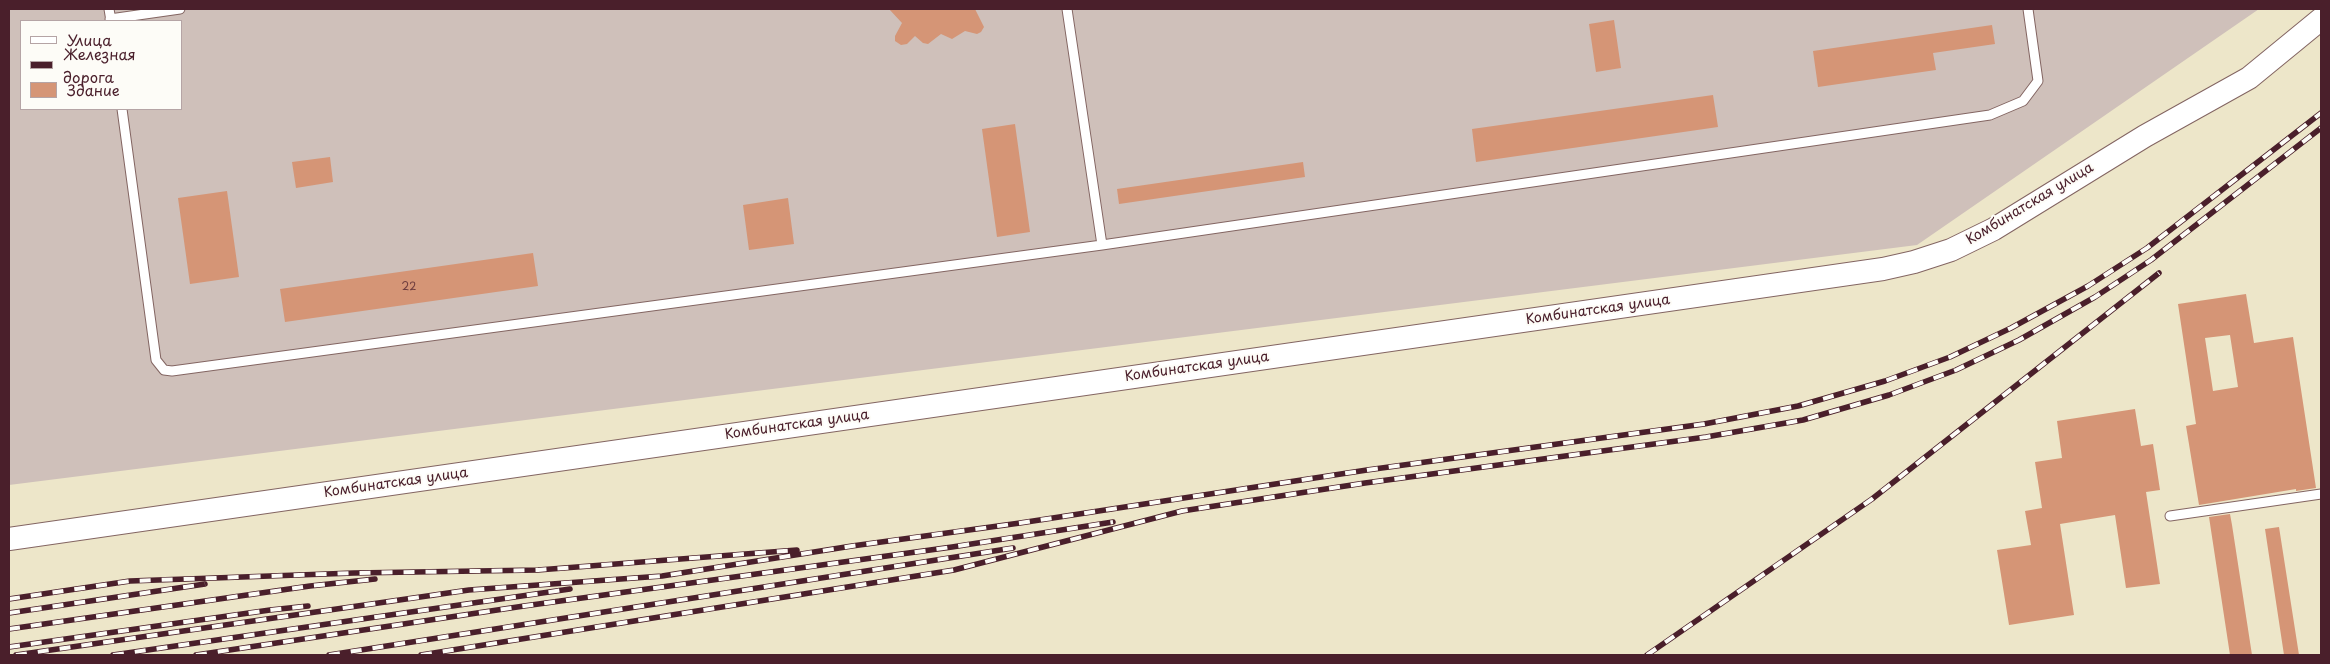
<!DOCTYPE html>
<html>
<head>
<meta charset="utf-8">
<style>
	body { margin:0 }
	#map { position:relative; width:2330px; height:664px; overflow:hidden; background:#ede6c9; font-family:"Playpen Sans",sans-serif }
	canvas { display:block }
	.frame { position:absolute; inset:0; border:10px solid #4a1f2b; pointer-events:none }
	.legend { position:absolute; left:20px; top:20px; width:162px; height:90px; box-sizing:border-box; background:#fdfcf7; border:1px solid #b5a4a5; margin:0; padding:6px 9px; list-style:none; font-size:15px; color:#4a1f2b }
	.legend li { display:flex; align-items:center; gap:10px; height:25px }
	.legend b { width:25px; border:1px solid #b5a4a5 }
</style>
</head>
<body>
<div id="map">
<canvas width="2330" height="664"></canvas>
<div class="frame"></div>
<ul class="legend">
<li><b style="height:6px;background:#fff"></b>Улица</li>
<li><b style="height:6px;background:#4a1f2b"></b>Железная дорога</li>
<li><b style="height:14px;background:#d59576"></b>Здание</li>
</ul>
</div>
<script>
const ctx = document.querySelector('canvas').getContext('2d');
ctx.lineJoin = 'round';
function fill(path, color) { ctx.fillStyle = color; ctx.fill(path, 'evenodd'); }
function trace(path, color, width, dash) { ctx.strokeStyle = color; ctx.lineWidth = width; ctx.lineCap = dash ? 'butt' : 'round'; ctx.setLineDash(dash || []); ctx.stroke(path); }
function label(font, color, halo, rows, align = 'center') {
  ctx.font = font + ' "Playpen Sans",sans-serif'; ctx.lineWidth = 4; ctx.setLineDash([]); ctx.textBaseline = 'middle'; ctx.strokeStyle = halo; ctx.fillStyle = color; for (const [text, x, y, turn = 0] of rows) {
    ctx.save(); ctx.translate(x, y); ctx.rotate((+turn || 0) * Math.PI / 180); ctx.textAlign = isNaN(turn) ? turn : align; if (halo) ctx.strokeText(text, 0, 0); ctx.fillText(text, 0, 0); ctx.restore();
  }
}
const industrial = new Path2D(`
	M9 9H2259L1917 245 9 485ZM21 21H181V109H21Z`);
const building = new Path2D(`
	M889 9H975L984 27 981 32 977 34 965 31 952 39 941 34 928 44 923 43 915 36 907 44 901 45 895 41V36L902 23Z
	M1614 20 1621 68 1596 72 1589 24Z
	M1992 25 1995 44 1933 53 1936 70 1818 87 1813 51Z
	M1713 95 1718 127 1476 162 1472 129Z
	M1015 124 1030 232 997 237 982 129Z
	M330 157 333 182 296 188 292 162Z
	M1303 162 1305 177 1119 204 1117 189Z
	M227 191 239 277 190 284 178 198Z
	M788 198 794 244 749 250 743 205Z
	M533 253 538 286 285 322 280 289Z
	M2246 294 2254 343 2293 337 2316 488 2296 491V489L2199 505 2186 426 2196 424 2178 304ZM2230 335 2238 387 2213 391 2205 338Z
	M2135 409 2141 446 2153 444 2160 490 2146 492 2160 584 2126 588 2115 515 2060 524 2074 615 2009 625 1997 550 2031 545 2025 511 2042 508 2035 462 2062 458 2057 421Z
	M2230 514 2232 525 2252 655H2230L2209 517Z
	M2279 527 2299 655H2284L2265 529Z`);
const service = new Path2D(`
	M109 9 111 21
	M1067 9 1102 245
	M110 19 180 9
	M122 109 156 360 164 370 172 371 1102 245 1990 115 2023 101 2038 81 2028 9
	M2170 516 2321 494`);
const tertiary = new Path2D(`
	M9 539 1883 269 1914 262 1951 250 1994 229 2145 136 2249 78 2321 19`);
const rail = new Path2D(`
	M9 599 130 581 354 573 538 570 797 550
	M9 613 205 584
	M9 629 310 586 375 579
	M9 647 270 610 308 606
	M16 655 469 590 662 576 852 546 1020 523 1367 470 1704 424 1798 406 1885 381 1950 357 2011 328 2088 286 2147 248 2321 113
	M113 655 570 589
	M196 655 524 606 952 547 1113 522
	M329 655 1013 548
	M421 655 954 570 1182 511 1365 483 1706 437 1803 420 1889 395 1956 370 2019 340 2095 297 2151 260 2321 128
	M1647 655 1872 499 2159 273`);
const numberNames = [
	["22",409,287]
];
const streetNames = [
	["Комбинатская улица",2030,204,-31],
	["Комбинатская улица",1598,310,-8],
	["Комбинатская улица",1197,367,-8],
	["Комбинатская улица",797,425,-8],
	["Комбинатская улица",396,483,-8]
];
fill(industrial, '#cfc0ba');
fill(building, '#d59576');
trace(service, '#836562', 11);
trace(tertiary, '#836562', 24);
trace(service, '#fff', 9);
trace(tertiary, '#fff', 22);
trace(rail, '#4a1f2b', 5.5);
trace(rail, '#fdfcf7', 4, [11]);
label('11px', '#6d3c3e', null, numberNames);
label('14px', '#4a1f2b', '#fdfcf7', streetNames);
</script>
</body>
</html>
